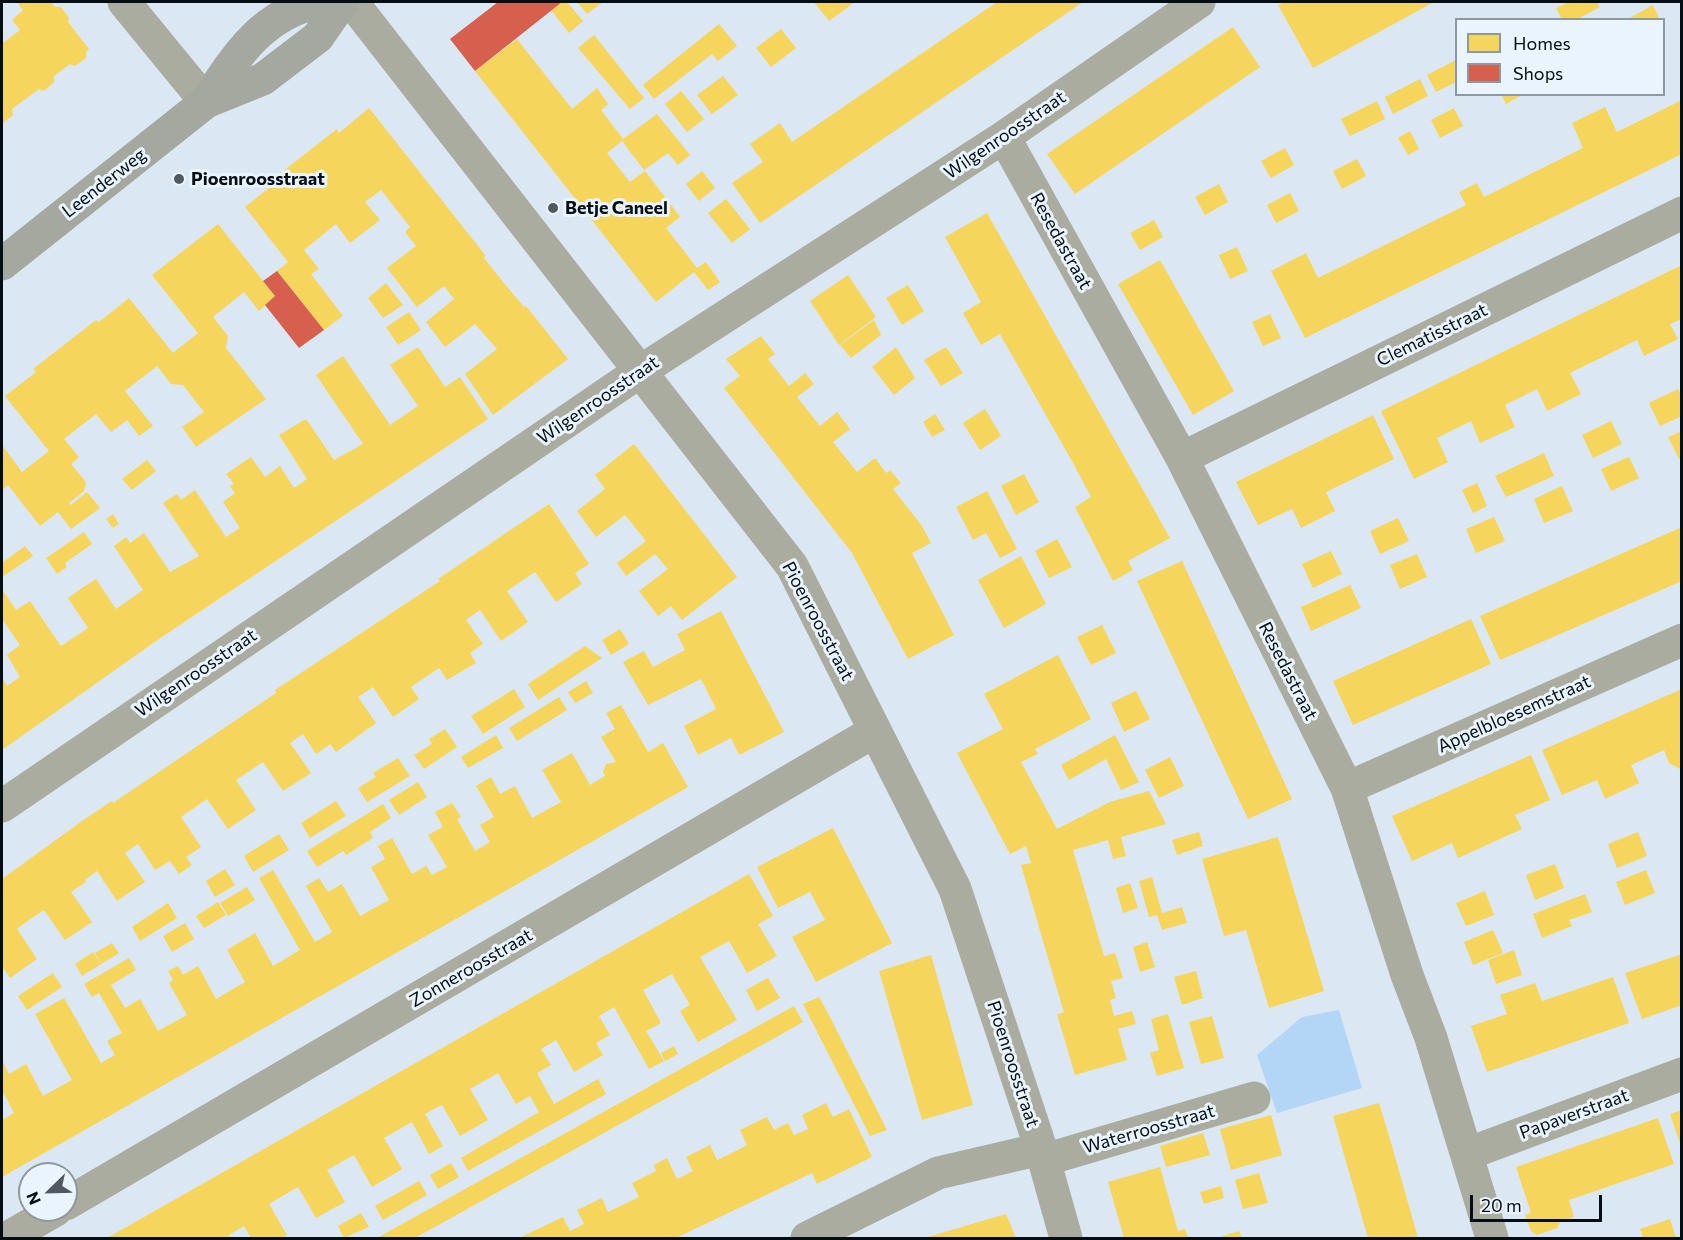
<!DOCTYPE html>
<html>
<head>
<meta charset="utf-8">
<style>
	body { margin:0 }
	#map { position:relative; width:1683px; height:1240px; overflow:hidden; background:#dbe7f2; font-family:Commissioner,sans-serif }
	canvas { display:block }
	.frame { position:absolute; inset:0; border:3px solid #050d15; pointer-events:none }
	.legend { position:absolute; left:1455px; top:18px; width:210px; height:78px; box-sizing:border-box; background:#e9f4fe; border:2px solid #8e98a1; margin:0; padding:8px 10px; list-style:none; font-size:18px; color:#050d15 }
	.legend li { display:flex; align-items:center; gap:12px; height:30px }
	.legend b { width:30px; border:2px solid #8e98a1 }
	.north { position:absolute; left:18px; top:1162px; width:60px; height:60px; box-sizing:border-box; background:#e9f4fe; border:2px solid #8e98a1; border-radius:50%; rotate:247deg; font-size:16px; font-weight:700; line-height:24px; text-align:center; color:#050d15 }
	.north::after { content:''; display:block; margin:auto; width:21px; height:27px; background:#505962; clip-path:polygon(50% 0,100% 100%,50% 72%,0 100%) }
	.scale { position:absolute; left:1470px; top:1195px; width:132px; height:27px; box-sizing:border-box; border:3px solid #050d15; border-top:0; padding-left:8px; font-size:18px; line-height:21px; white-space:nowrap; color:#050d15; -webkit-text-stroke:4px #e9f4fe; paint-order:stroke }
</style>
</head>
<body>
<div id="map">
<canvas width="1683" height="1240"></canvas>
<div class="frame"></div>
<ul class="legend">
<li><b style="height:16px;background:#f6d55c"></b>Homes</li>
<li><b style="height:16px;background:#d6604d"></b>Shops</li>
</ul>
<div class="north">N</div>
<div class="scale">20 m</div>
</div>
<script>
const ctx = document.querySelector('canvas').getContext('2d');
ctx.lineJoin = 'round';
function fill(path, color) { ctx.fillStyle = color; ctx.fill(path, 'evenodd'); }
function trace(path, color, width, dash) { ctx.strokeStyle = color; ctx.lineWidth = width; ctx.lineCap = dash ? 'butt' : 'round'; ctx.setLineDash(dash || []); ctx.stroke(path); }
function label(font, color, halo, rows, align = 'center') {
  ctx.font = font + ' Commissioner,sans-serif'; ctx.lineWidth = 6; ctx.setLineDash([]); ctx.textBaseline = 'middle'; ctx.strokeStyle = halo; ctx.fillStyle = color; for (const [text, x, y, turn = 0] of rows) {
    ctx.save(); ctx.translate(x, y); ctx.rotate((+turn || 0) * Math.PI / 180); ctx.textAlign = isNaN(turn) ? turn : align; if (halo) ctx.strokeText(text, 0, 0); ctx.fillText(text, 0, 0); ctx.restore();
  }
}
const green = new Path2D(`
	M1339 1010 1362 1088 1277 1113 1257 1055 1302 1017Z`);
const homes = new Path2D(`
	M21 2H51L55 7H61L69 18 68 22 89 49 86 52V58L75 66 70 64 54 76V82L44 91 39 89 12 109 13 115 3 123 2 41 3 43 20 30 12 20 23 10 18 4Z
	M562 2H567L583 21 569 33 551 10Z
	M577 2H603L587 14Z
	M814 2H855L829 21Z
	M997 2H1083L760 223 732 183 763 162 750 144 780 123 792 142Z
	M1285 2H1434L1313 68 1278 5Z
	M1569 2H1597L1600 7 1576 20H1562L1556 8Z
	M1653 5 1660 20H1630V18Z
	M719 24 737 46 718 61 712 54 654 99 643 85Z
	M1233 27 1260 67 1075 194 1047 154Z
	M781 29 796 48 771 67 756 48Z
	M594 35 644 98 630 109 578 48Z
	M517 39 572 109 597 88 608 104 601 110 623 139 657 114 690 155 678 165 668 153 644 170 622 141 607 153 630 182 645 171 680 217 666 228 697 268 706 262 720 282 708 290 694 272 656 302 475 71Z
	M1456 60V82L1436 92 1427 75Z
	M723 76 738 95 712 114 697 95Z
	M1420 79 1428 96 1393 114 1385 97Z
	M681 91 704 119 687 132 665 104Z
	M1501 94H1524L1506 104Z
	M1682 100V154L1305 338 1271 271 1306 253 1318 278 1466 205 1459 192 1477 183 1484 197 1583 148 1572 123 1605 107 1617 132Z
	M1377 101 1385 119 1350 136 1341 119Z
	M369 108 485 255 484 258 503 282 524 307 526 306 568 359 493 415 465 374 497 349 475 324 445 347 426 322 454 299 444 286 417 307 387 268 416 246 405 232 410 227 381 190 365 202 380 220 350 243 336 224 304 250 319 269 311 274 343 316 324 330 277 271 288 262 245 207 275 183 273 179 337 129 339 133Z
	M1454 108 1463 126 1440 138 1431 120Z
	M1410 131 1419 149 1408 155 1398 138Z
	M1285 148 1294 165 1271 178 1261 161Z
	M1357 159 1366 176 1342 189 1333 171Z
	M702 171 715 188 699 201 686 184Z
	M1219 184 1228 202 1205 215 1195 197Z
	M1290 193 1299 211 1276 223 1267 205Z
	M726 199 750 229 732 243 708 213Z
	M987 213 1170 538 1128 561 1133 570 1113 581 1075 507 1091 497 1073 463 1000 334 981 345 963 313 981 302 945 237Z
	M1154 220 1163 237 1140 250 1130 233Z
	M218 224 275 296 259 311 244 292 213 317 228 336 226 348 266 399 196 447 182 427 204 412 183 385 171 384 157 366 125 391 153 426 139 436 127 420 111 432 96 414 64 439 79 457 71 464 86 482 84 491 69 503 71 505 87 492 100 508 71 529 58 512 40 526 8 485 2 490V445L22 472 49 451 5 396 36 372 33 369 96 320 99 322 129 298 173 353 198 333 152 275Z
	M1237 247 1248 271 1230 279 1219 255Z
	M1160 260 1234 391 1193 415 1118 284Z
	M1682 265V319L1670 324 1678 339 1644 356 1637 340 1570 373 1581 394 1547 411 1537 389 1505 405 1515 427 1480 443 1471 421 1437 438 1448 462 1414 479 1381 411Z
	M848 275 876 317 839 345 810 301Z
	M386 283 403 305 383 318 368 298Z
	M908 285 924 311 902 325 886 298Z
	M409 312 421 330 398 345 386 327Z
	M1270 314 1281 338 1263 346 1252 322Z
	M874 320 881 335 851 358 840 345Z
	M761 336 775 354 768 359 789 386 805 373 814 384 797 397 820 426 837 412 850 429 833 442 857 472 875 458 886 473 890 470 901 483 893 489 922 526 931 543 912 553 954 635 908 659 852 553 724 388 740 376 726 359Z
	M418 347 445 387 460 377 488 419 156 641 2 750V677L7 686 20 677 7 655 20 645 2 619V589L16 610 30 601 61 646 88 628 68 598 82 588 96 579 116 609 143 590 114 546 126 537 130 543 144 533 170 572 199 556 163 503 177 494 181 500 195 490 226 537 240 528 223 502 235 493 230 486 234 484 226 474 251 457 265 477 280 466 294 488 307 479 279 435 306 419 334 460 363 444 316 375 343 356 390 425 418 406 390 365Z
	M896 347 915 378 894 395 872 367Z
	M946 347 963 373 941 386 924 360Z
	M1678 389 1682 396V416L1660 426 1649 403Z
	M985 409 1001 436 980 450 963 423Z
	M935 414 945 430 932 437 923 422Z
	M1373 415 1394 459 1326 492 1335 511 1301 528 1292 509 1258 525 1236 482Z
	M1611 421 1622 444 1593 458 1582 435Z
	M1682 431V458L1679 459 1668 437Z
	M634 444 737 577 682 620 671 606 658 616 639 591 668 569 655 554 626 576 617 563 646 541 625 515 596 537 577 511 605 489 595 475Z
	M1544 453 1554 476 1506 497 1495 476Z
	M1629 457 1639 478 1611 491 1601 469Z
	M147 460 156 471 132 490 122 479Z
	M1024 474 1039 502 1016 515 1001 486Z
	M1477 483 1487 506 1473 513 1462 490Z
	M1562 486 1573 511 1544 523 1534 499Z
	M987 491 1017 549 1000 558 986 533 973 540 956 507Z
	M549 504 589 564 575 573 582 584 556 602 535 572 507 591 528 622 501 641 480 610 466 620 483 644 470 653 476 663 447 680 439 668 411 687 419 699 393 717 373 687 358 697 376 723 336 752 330 744 316 754 303 734 290 743 311 773 283 791 263 762 236 780 256 810 228 829 207 799 181 817 201 847 186 857 192 865 179 874 170 861 155 870 138 844 125 853 145 882 130 892 117 901 97 871 85 880 86 882 71 892 92 922 65 940 44 910 29 920 17 929 37 959 10 978 2 966V879L82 821 112 801 113 803 276 693 275 690 440 581 438 579Z
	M113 514 119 524 113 528 106 519Z
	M1494 517 1505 541 1476 553 1466 529Z
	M1398 518 1409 541 1380 554 1370 531Z
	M1682 527V581L1500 660 1480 616Z
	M84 532 92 544 65 563 67 567 57 574 46 558Z
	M1057 539 1072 567 1049 578 1035 551Z
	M25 546 33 556 2 577V563Z
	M1331 551 1342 574 1313 588 1302 564Z
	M1417 554 1427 577 1400 589 1390 565Z
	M1021 556 1046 604 1004 628 978 580Z
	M1182 561 1292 799 1248 819 1137 581Z
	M1350 585 1361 608 1311 631 1301 607Z
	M721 611 784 732 739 755 731 738 698 755 684 726 716 709 701 679 648 705 623 662 644 651 653 667 685 650 677 634Z
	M1471 619 1491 664 1353 725 1333 681Z
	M1102 625 1116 653 1091 665 1077 637Z
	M620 629 629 644 611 655 602 640Z
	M585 646 602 658 538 700 528 684Z
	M1058 655 1091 719 1035 749 1038 754 1021 762 1057 829 1110 802 1149 791 1166 824 1121 837 1126 856 1113 859 1108 840 1073 850 1104 956 1115 953 1123 978 1111 981 1116 998 1110 1000 1114 1016 1132 1011 1136 1024 1118 1029 1127 1060 1075 1075 1057 1014 1064 1013 1021 865 1031 863 1026 846 1010 854 957 753 1003 729 984 694Z
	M586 681 593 693 575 703 568 692Z
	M514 689 525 707 483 734 471 716Z
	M1682 689V770L1669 763 1664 750 1631 765 1639 783 1605 799 1597 780 1562 795 1542 750Z
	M1136 691 1150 719 1124 732 1111 703Z
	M559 697 567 710 517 741 509 728Z
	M621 705 648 752 663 743 688 787 2 1177V1120L14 1113 2 1090V1060L9 1074 26 1064 43 1096 72 1080 35 1014 64 998 101 1063 115 1055 107 1041 122 1033 99 993 92 997 84 984 129 958 136 970 111 985 125 1008 140 999 158 1031 187 1015 169 983 173 980 168 971 178 966 183 975 198 966 216 999 245 982 227 950 255 933 273 966 300 950 259 878 273 870 315 942 332 932 306 886 319 878 328 892 342 884 360 916 389 900 371 867 385 859 378 846 392 838 412 874 426 866 432 875 447 867 428 835 443 827 435 812 452 803 461 817 457 819 475 851 490 842 480 825 494 817 476 786 491 777 500 794 515 786 532 818 561 802 542 770 572 753 590 785 605 776 603 772 606 764 616 762 601 737 615 729 606 713Z
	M445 729 457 747 424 769 414 755 432 744 429 739Z
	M496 735 503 748 468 768 461 757Z
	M1115 735 1139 782 1121 790 1106 759 1069 780 1061 765Z
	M1531 755 1550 800 1515 815 1522 829 1458 858 1452 843 1412 861 1392 816Z
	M1170 757 1184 786 1159 798 1145 770Z
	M398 758 410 776 367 802 358 788 376 777 373 773Z
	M418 782 427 797 399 815 389 800Z
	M336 801 346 816 310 838 301 823Z
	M383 804 391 818 370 832 373 838 346 855 343 851 317 867 307 851Z
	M833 828 892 943 816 982 792 937 825 920 818 907 810 892 778 908 757 867Z
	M1199 832 1203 846 1177 855 1172 840Z
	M1638 832 1647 856 1617 868 1608 844Z
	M279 834 289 850 253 872 244 856Z
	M1278 837 1324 991 1269 1008 1246 930 1224 936 1202 859Z
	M1555 864 1564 888 1535 900 1526 875Z
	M225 869 235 885 215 897 206 881Z
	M1646 870 1655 893 1625 905 1616 882Z
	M749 874 773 916 758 924 777 956 747 973 729 941 700 957 737 1020 698 1042 680 1011 690 1005 672 974 643 990 661 1023 646 1031 664 1061 649 1069 614 1007 599 1016 610 1035 596 1043 603 1055 574 1072 556 1040 541 1049 551 1065 537 1073 554 1104 598 1079 606 1094 468 1171 461 1158 539 1112 530 1096 516 1104 498 1073 470 1089 488 1120 460 1136 442 1105 425 1114 443 1146 429 1154 412 1122 384 1138 402 1169 372 1187 354 1155 327 1170 345 1202 316 1218 298 1187 269 1204 287 1235 281 1238H251L244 1226 229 1235 230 1238H107Z
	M1152 877 1162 913 1182 907 1187 923 1162 930 1157 915 1149 917 1139 881Z
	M1130 883 1138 908 1123 913 1116 888Z
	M247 887 255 900 228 916 220 903Z
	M1485 891 1494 915 1466 926 1456 903Z
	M1585 894 1592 912 1569 920 1572 926 1542 938 1533 914Z
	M218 902 226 915 204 928 196 916Z
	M168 903 177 918 140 941 132 927Z
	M185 923 194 939 172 952 163 936Z
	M1493 930 1503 953 1473 965 1464 942Z
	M1147 942 1155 967 1140 972 1133 947Z
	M112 943 119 953 101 964 95 953Z
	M1514 950 1522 975 1496 984 1488 960Z
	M93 952 101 964 82 976 75 964Z
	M1682 954V1005L1642 1019 1625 973Z
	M931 955 973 1105 922 1120 879 971Z
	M1196 971 1203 998 1182 1005 1174 977Z
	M53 973 62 987 27 1010 18 996Z
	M1613 977 1629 1023 1487 1072 1471 1026 1507 1014 1500 995 1535 983 1542 1001Z
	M768 978 780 998 757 1011 746 990Z
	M819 997 830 1017 887 1130 870 1136 803 1004Z
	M794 1006 803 1022 780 1035 415 1238H377Z
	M1168 1014 1184 1068 1157 1076 1150 1053 1159 1050 1151 1019Z
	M1212 1016 1224 1058 1201 1064 1189 1022Z
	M674 1046 678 1054 665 1061 661 1053Z
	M826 1103 833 1117 849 1109 872 1157 817 1184 812 1173 676 1238H524L523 1236 563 1217 570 1231 584 1224 577 1210 602 1198 608 1212 639 1197 632 1183 656 1171 654 1165 667 1158 677 1179 693 1171 686 1157 710 1145 717 1160 734 1152 747 1145 740 1130 767 1117 774 1130 788 1123 794 1135 808 1129 802 1115Z
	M1379 1103 1390 1139 1418 1238H1368L1333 1116Z
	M1682 1110V1146H1681L1670 1114Z
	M1271 1115 1282 1155 1231 1170 1220 1129Z
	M1658 1118 1674 1164 1569 1200 1574 1217 1560 1222 1557 1228 1537 1235 1531 1231 1525 1215 1531 1213 1516 1167Z
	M1203 1133 1210 1155 1166 1167 1160 1146Z
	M451 1163 459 1177 438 1189 430 1175Z
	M1160 1167 1178 1231 1185 1229 1188 1238H1124L1108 1182Z
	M1259 1173 1268 1203 1243 1209 1235 1180Z
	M419 1181 427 1195 383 1220 375 1206Z
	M1221 1186 1224 1198 1204 1204 1200 1192Z
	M361 1213 369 1227 344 1238 338 1226Z
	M1006 1214 1016 1238H924Z
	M1670 1219 1676 1238H1643L1640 1229Z
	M1239 1231 1242 1238H1223L1222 1236Z`);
const shops = new Path2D(`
	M498 2H562L475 71 450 39Z
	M277 271 324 330 299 348 265 305 275 296 263 281Z`);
const minor = new Path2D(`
	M124 2 206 102
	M352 2 792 566 955 889 1041 1149 1066 1238
	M1004 137 1182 458 1347 788 1407 975 1431 1038 1492 1238
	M1182 458 1682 213
	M1347 788 1682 640
	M2 806 639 372 1004 137 1199 2
	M1467 1154 1682 1074
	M1044 1160 1254 1098
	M66 1204 875 731
	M7 1238 56 1210
	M807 1238 938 1173 1041 1149`);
const primary = new Path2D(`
	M206 102C236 56 262 14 319 2
	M2 264 206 102 263 79 318 37 342 2`);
const markers = [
	[179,179,6,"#505962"],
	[553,208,6,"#505962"]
];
const streetNames = [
	["Wilgenroosstraat",1005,135,-34],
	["Leenderweg",104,183,-38],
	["Resedastraat",1061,241,61],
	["Clematisstraat",1432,335,-26],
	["Wilgenroosstraat",598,400,-34],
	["Pioenroosstraat",818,621,62],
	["Resedastraat",1288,671,63],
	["Wilgenroosstraat",196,673,-34],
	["Appelbloesemstraat",1514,714,-24],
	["Zonneroosstraat",471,968,-30],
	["Pioenroosstraat",1013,1064,72],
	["Papaverstraat",1574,1114,-20],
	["Waterroosstraat",1149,1129,-16]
];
const poiNames = [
	["Pioenroosstraat",191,179],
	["Betje Caneel",565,208]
];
fill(green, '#b3d6f6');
fill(homes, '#f6d55c');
fill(shops, '#d6604d');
trace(minor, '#aaaca0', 33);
trace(primary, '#a4a89e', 33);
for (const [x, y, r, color] of markers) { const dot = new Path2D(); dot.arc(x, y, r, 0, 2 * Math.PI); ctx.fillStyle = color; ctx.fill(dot); trace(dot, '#e9f4fe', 2); }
label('18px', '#050d15', '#e9f4fe', streetNames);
label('bold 18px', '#050d15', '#e9f4fe', poiNames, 'left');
</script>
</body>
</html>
